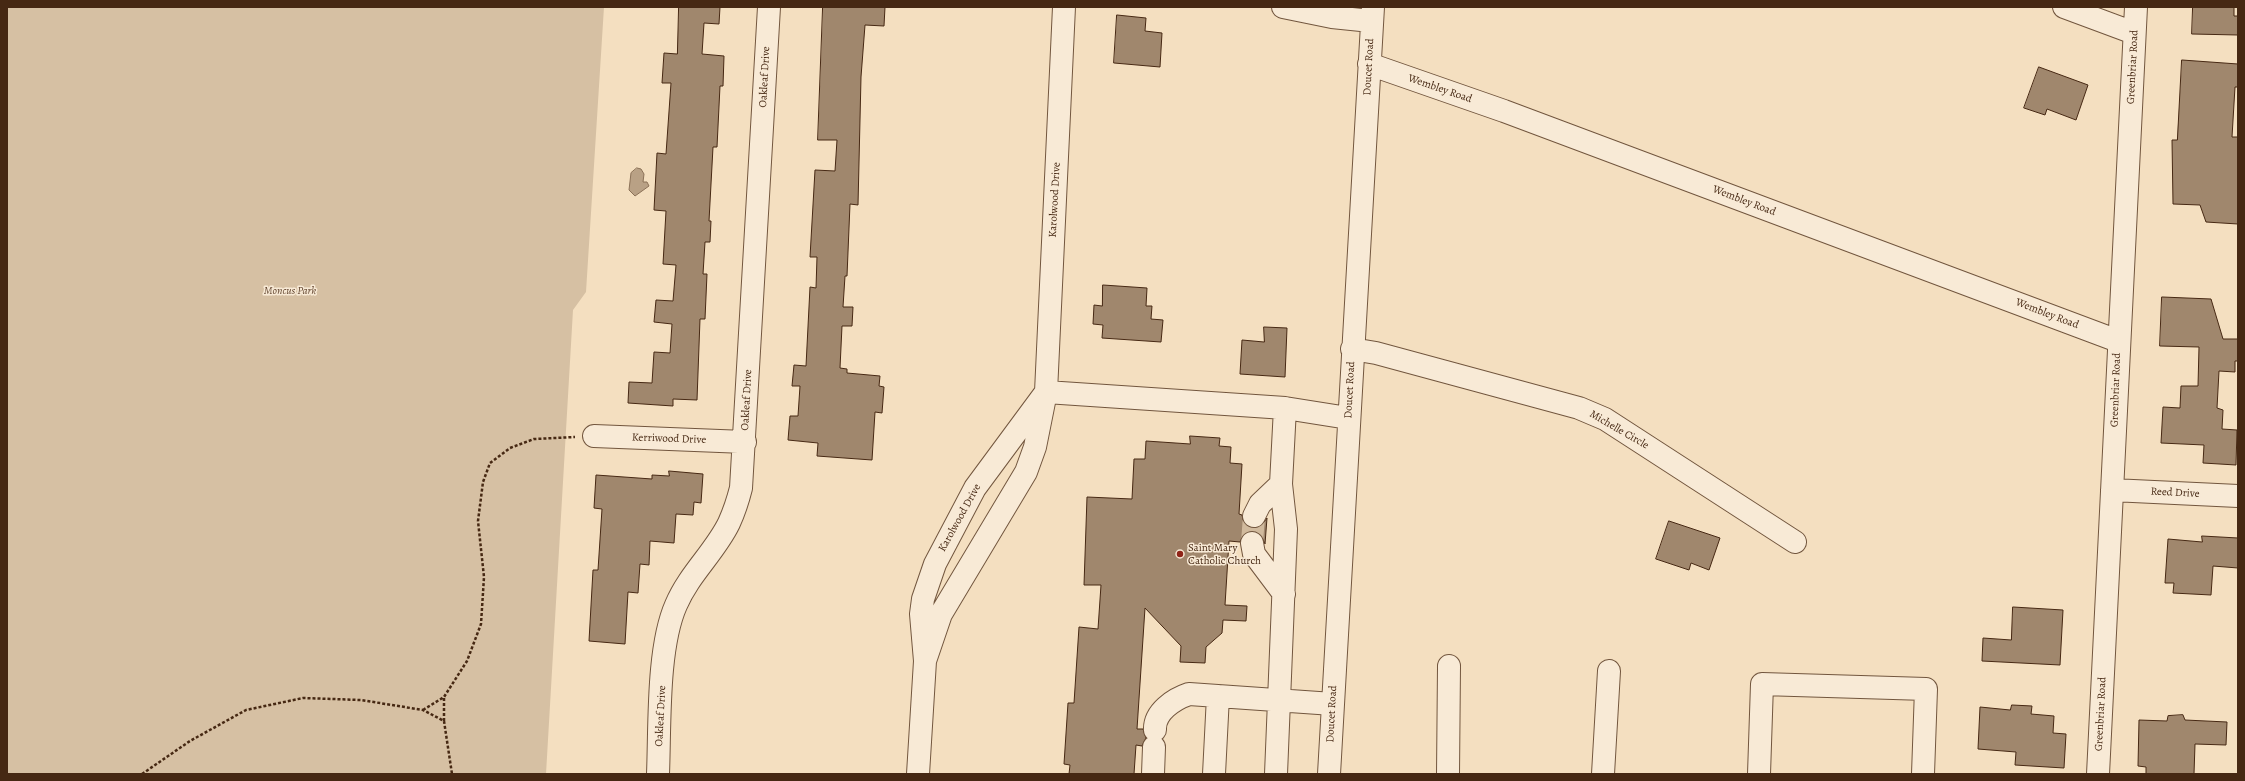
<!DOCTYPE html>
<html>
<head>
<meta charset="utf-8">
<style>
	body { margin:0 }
	#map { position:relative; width:2245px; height:781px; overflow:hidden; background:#f4dfc0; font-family:Alegreya,serif }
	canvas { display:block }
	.frame { position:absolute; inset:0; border:8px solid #462813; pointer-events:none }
</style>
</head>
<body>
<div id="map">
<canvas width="2245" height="781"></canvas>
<div class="frame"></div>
</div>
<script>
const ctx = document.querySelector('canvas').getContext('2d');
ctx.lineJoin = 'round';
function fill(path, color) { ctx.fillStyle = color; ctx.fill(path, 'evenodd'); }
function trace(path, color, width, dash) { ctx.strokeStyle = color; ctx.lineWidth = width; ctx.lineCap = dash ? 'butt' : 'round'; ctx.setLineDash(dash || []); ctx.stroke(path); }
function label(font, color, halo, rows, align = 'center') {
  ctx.font = font + ' Alegreya,serif'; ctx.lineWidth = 3; ctx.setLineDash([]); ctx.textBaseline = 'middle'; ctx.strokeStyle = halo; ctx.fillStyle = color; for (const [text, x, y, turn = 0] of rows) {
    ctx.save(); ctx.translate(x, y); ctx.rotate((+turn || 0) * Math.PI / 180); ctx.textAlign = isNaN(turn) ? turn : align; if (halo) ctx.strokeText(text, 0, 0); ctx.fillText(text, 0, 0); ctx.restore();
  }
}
const green = new Path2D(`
	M7 7H604L586 292 573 310 546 774H7Z`);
const water = new Path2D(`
	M637 168 641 169 644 174 643 182H647L649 186 635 196 629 190 631 173Z`);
const building = new Path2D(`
	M679 7H720L719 24 704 23 702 54 724 56 723 86H720L717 147H713L709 221H711L710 242H705L703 274H707L705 319H700L697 400 673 399V406L628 403 629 382 652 383 654 352 670 353 672 324 654 322 656 300 673 301 676 265 663 264 666 211 654 210 657 153 666 154 671 83H662L664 53 677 54Z
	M823 7H885L884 26 865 25 861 77 858 205 850 204 847 276H845L843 307H853L852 326H842L840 368 847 369V373L880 376 879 386 884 387 882 413 875 412 872 460 817 456 818 443 788 440 790 416H798L800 386H792L794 365 806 366 810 287 816 288 817 257H810L815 170 835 171 837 140H818Z
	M2193 7H2234V16H2238V35L2192 34Z
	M1117 15 1146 18 1145 31 1162 33 1160 67 1114 63Z
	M2182 60 2238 64V87H2235L2232 137H2238V224L2206 222 2200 205 2173 204 2172 140H2177Z
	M2039 67 2088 85 2076 120 2047 109 2045 115 2024 108Z
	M1103 285 1147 288 1146 306H1152L1151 319 1163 320 1161 342 1102 338 1103 325 1093 324 1094 305 1102 306Z
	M2162 297 2211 299 2223 339H2238V361H2235V372L2219 371 2217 408 2223 410 2222 429 2237 430 2236 465 2203 463 2204 445 2161 443 2163 407 2180 408 2181 386H2198L2199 347 2160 346Z
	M1264 327 1287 328 1285 377 1240 374 1242 340 1264 342Z
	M1190 436 1220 438 1219 446 1231 447 1230 463 1242 464 1239 514 1242 515 1244 523 1254 528 1261 526 1267 518 1265 544 1261 535 1250 531 1244 534 1240 542 1229 541 1225 605 1247 606 1246 621 1223 620 1222 633 1206 647 1205 663 1180 662 1181 646 1145 608 1137 729H1143L1146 738 1142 746 1136 745 1134 774H1069L1070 765 1064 764 1068 703H1074L1079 627 1098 629 1101 585H1084L1087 497 1132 499 1134 459H1145L1146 441 1190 444Z
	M669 471 703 474 701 503 694 502 693 515 676 514 674 543 650 541 649 565 640 564 638 593 628 592 625 644 589 641 593 570H598L602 509 594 508 596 475 652 479V475L669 476Z
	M1669 521 1720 538 1709 570 1691 563 1689 570 1656 559Z
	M2202 536 2238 538V568L2213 566 2211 595 2173 593 2174 583H2165L2168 539 2202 542Z
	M2013 607 2063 610 2060 665 1982 661 1983 638 2011 640Z
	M2012 705 2032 706 2031 714 2054 716 2053 733 2066 734 2064 768 2015 765 2016 752 1978 749 1980 707 2010 710Z
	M2183 715 2185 720 2227 722 2226 745 2195 744 2194 774H2146V767L2138 766 2139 720 2167 721 2168 716Z`);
const minorTunnel = new Path2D(`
	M1252 543 1254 516`);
const path = new Path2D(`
	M444 698V721
	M423 710 444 697 467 661 481 624 484 577 478 521 483 482 490 463 510 448 534 439 575 437
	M142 774 190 741 246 710 303 698 361 700 423 710 444 721 452 774`);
const minor = new Path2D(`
	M1283 7 1332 17 1371 21
	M2064 7 2134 33
	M1369 64 1504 111 2118 341
	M1352 349 1376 353 1579 408 1605 419 1795 542
	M1285 408 1348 418
	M594 436 745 442
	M2112 490 2238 496
	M1254 516 1260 504 1281 484
	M1252 543 1254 554 1284 594
	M925 661 921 614 923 599 935 564 975 488 1046 392 1285 408 1281 484 1286 529 1276 774
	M1155 730C1154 712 1174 699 1189 694L1333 704
	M658 774C660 726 657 648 676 605 689 574 715 552 729 523 734 512 738 500 741 488L769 7
	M918 774 925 661 941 614 1026 472 1035 447 1046 392 1064 7
	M1153 774 1154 747
	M1214 774 1218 696
	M1329 774 1373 7
	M1448 774 1449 666
	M1603 774 1609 671
	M1759 774 1762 684 1926 689 1923 774
	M2098 774 2136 7`);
const markers = [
	[1180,554,4,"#8f2418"]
];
const streetNames = [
	["Doucet Road",1369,67,-87],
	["Greenbriar Road",2133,67,-87],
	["Oakleaf Drive",765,77,-87],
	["Wembley Road",1440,89,19],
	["Karolwood Drive",1055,200,-87],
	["Wembley Road",1744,201,21],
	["Wembley Road",2047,314,21],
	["Doucet Road",1350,390,-87],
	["Greenbriar Road",2116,390,-88],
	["Oakleaf Drive",747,400,-87],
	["Michelle Circle",1619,430,30],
	["Kerriwood Drive",669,439,2],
	["Reed Drive",2175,493,3],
	["Karolwood Drive",960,518,-61],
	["Doucet Road",1332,714,-87],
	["Greenbriar Road",2101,714,-87],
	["Oakleaf Drive",661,716,-87]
];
const parkNames = [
	["Moncus Park",290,291]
];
const poiNames = [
	["Saint Mary",1188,548],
	["Catholic Church",1188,561]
];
fill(green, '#d6c0a3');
fill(water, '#b9a185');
trace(water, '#8b7157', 1);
fill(building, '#a0876d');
trace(building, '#462813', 1);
trace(minorTunnel, '#d1ba9d', 22, [22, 11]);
trace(minor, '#72563e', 24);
trace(path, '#462813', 2.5, [3, 2]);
trace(minor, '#f8ead6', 22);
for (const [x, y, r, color] of markers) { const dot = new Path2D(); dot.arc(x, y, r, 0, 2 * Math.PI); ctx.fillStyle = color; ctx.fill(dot); trace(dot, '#f8ead6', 1.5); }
label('11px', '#462813', '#f8ead6', streetNames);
label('italic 11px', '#634630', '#f8ead6', parkNames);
label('11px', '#462813', '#f8ead6', poiNames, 'left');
</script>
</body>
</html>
